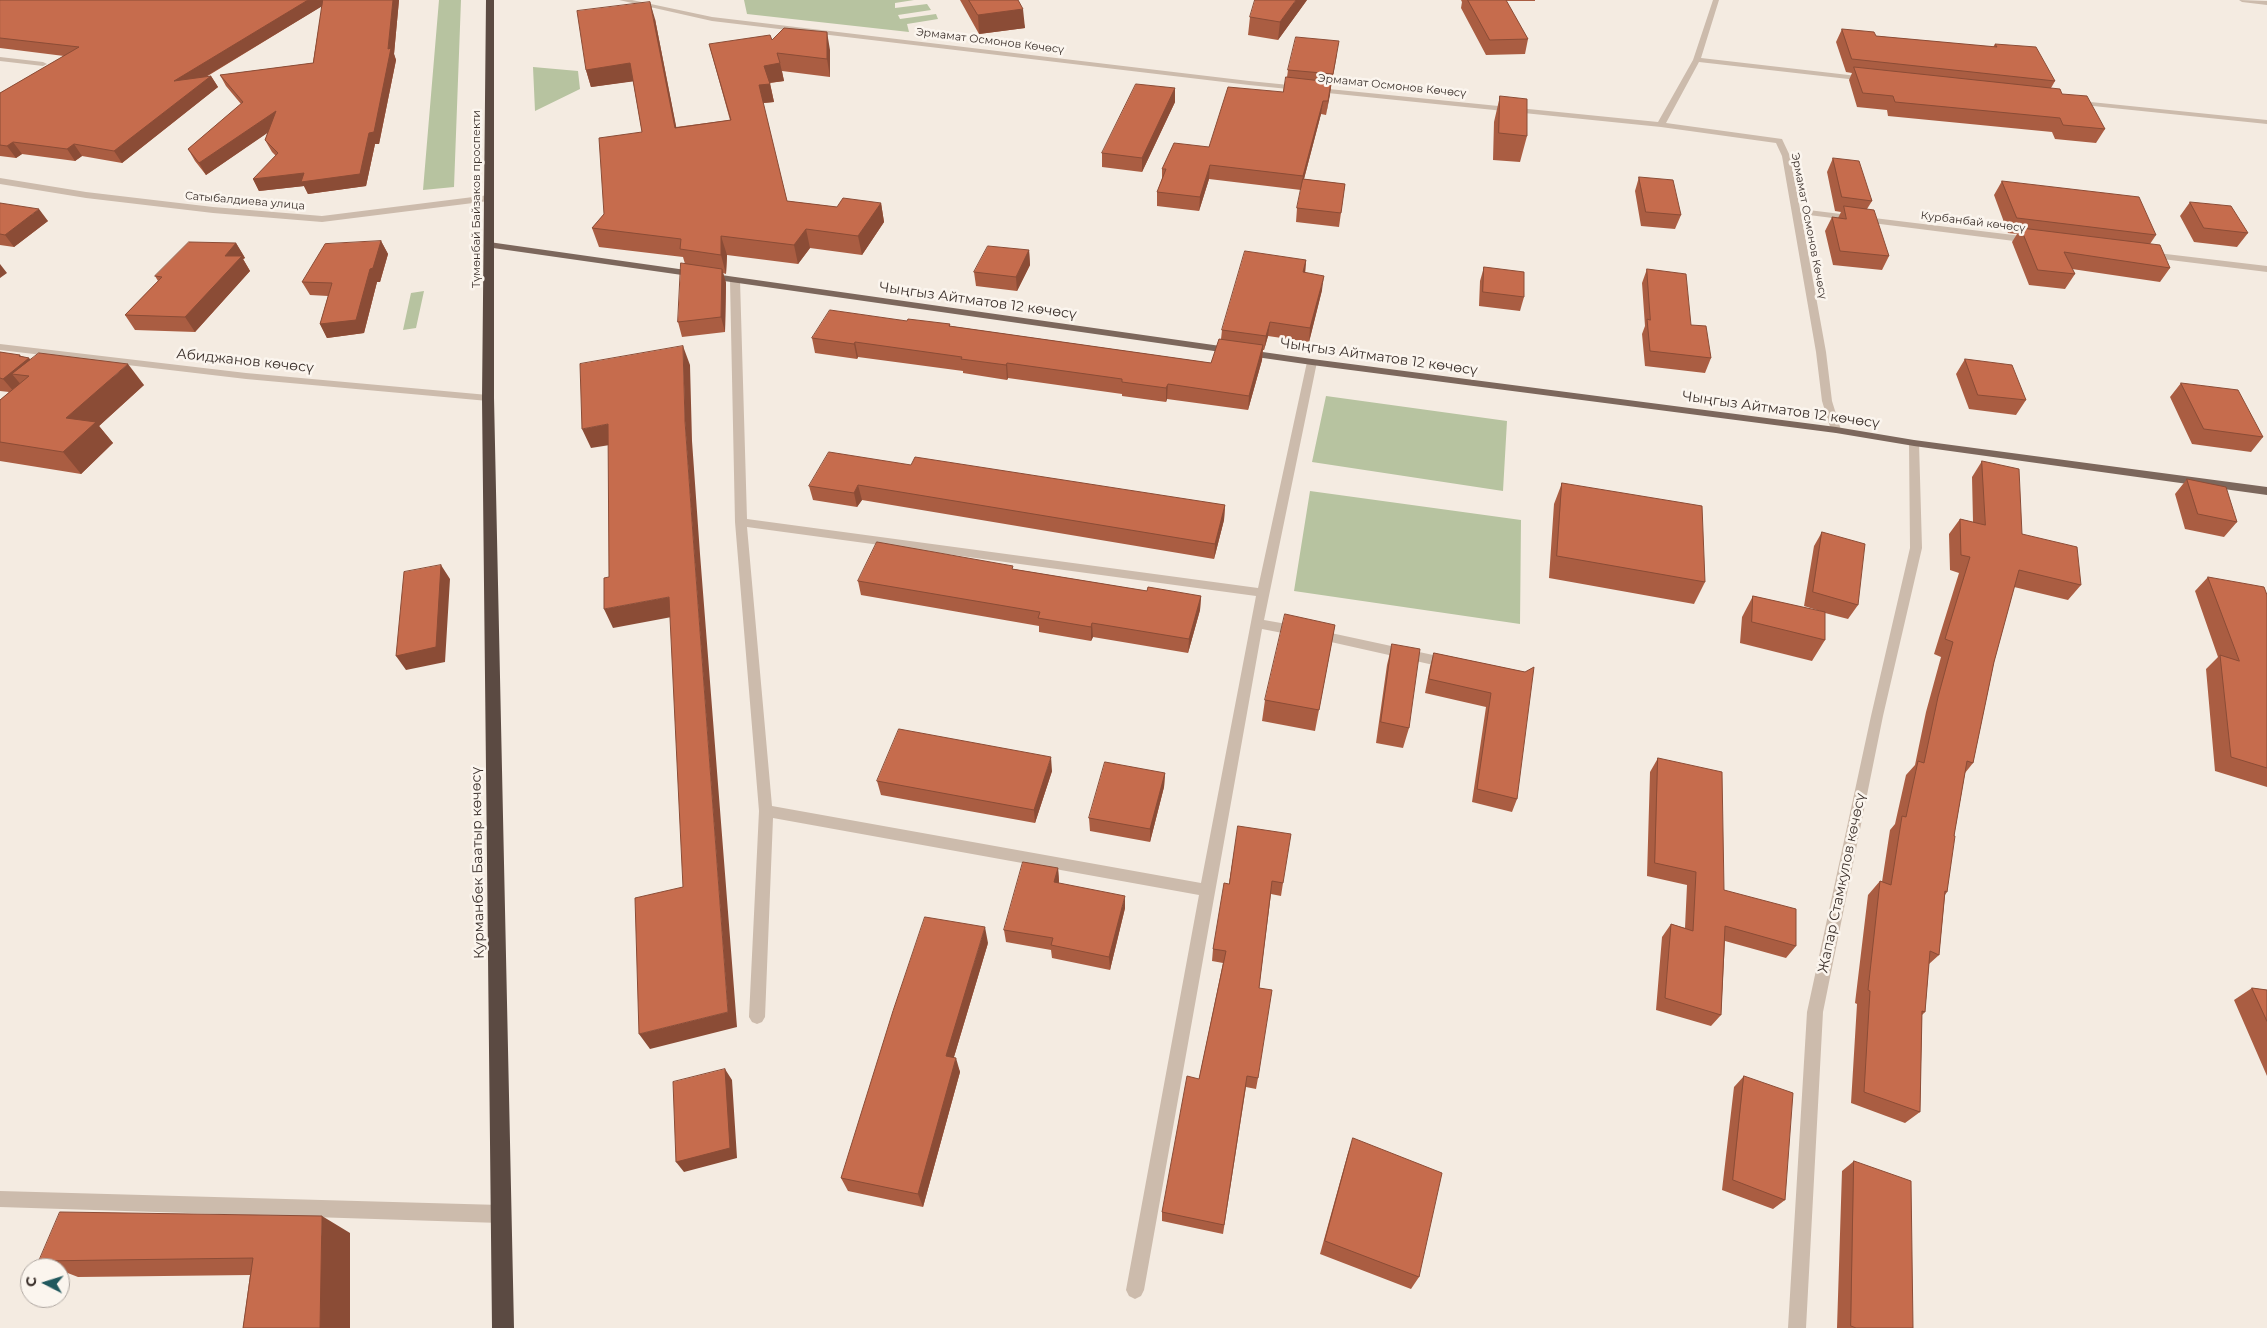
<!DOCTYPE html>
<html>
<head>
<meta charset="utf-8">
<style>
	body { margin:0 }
	#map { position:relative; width:2267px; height:1328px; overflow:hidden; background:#f4ebe1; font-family:Montserrat,sans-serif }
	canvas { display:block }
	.north { position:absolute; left:20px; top:1258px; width:50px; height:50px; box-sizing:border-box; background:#fbf5ee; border:1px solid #aea6a0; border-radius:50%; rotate:275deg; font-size:14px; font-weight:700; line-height:20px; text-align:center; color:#3b302b }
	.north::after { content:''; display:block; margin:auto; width:18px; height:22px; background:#20585d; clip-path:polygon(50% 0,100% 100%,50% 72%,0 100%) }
</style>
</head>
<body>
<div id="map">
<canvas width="2267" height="1328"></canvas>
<div class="north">С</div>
</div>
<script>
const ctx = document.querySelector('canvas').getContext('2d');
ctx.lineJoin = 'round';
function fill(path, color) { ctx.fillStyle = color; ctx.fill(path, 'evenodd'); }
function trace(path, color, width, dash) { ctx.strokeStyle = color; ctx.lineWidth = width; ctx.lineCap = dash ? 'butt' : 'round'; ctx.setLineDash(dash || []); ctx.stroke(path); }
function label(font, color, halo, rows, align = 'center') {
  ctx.font = font + ' Montserrat,sans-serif'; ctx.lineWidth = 5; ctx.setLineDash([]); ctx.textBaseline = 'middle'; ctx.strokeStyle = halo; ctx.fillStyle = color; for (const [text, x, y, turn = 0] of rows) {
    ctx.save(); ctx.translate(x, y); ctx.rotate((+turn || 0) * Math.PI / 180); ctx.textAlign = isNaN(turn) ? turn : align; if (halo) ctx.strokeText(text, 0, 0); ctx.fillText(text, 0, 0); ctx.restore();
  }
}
const green = new Path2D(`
	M439 0H461L454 187 423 190Z
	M744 0H914L895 3V8L927 4 931 10 898 15 900 19 936 14 938 19 907 24 909 32 747 14Z
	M533 67 578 71 580 89 535 111Z
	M424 291 416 328 403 330 411 293Z
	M1326 396 1507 421 1503 491 1312 462Z
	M1310 491 1521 520 1520 624 1294 591Z`);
const minor = new Path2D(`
	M619 0H632L712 17 1249 81 1658 122 1693 60 1713 0H1719L1701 58 1866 77 1870 79 1866 81 1699 62 1666 123 1782 139 1790 156 1800 209 2030 237 2034 240 2030 243 1801 214 1826 352 1832 401 1841 430 1836 433 1831 430 1822 401 1816 352 1782 156 1776 143 1661 127 1249 85 712 21Z
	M2239 0 2267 1V5L2242 2Z
	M0 57 43 62 47 64 43 66 0 61Z
	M2071 100 2267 120V124L2074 104H2071Z
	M0 178 86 192 213 207 322 216 489 195 493 198 489 201 322 222 213 213 86 198 0 184Z
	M2149 252 2267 266V272L2146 257V253Z
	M735 277 740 280 747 519 1258 588 1307 362 1312 359 1317 362 1264 620 1298 626 1304 631 1298 636 1262 629 1144 1290 1141 1296 1135 1299 1129 1296 1126 1290 1199 895 773 818 765 1017 762 1022 757 1024 752 1022 749 1017 759 811 735 522 730 280ZM747 527 1256 596 1201 883 772 806Z
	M0 344 246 373 488 395 493 398 488 401 246 379 0 350Z
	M1914 440 1919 443 1922 548 1883 716 1823 1012 1806 1328H1788L1807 1012 1871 716 1910 548 1909 443Z
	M1317 630 1447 658 1451 660 1453 663 1451 666 1447 668 1313 638 1311 635 1313 632Z
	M0 1191 500 1205 506 1208 509 1214 506 1220 500 1223 0 1207Z`);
const major = new Path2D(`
	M489 242 1312 359 1836 427 1914 440 2267 487V495L1914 446 1836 433 1312 365 486 247V243Z`);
const highway = new Path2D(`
	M486 0H494V398L514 1328H492L482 398Z`);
const wall = new Path2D(`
	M0 0H399L394 54 396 60 379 144H375L366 186 308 194 304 186 259 191 253 179 276 156 272 152 265 140 268 132 206 175 195 161 188 149 241 104 226 86 220 75 313 63 322 6 206 77 211 76 218 87 122 163 82 156 75 161 22 154 16 158 0 156V93L64 56 0 48Z
	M960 0H1018L1025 28 979 34Z
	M1307 0 1278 40 1248 35 1250 17Z
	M1461 0H1535V1H1506L1528 39 1525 54 1486 55 1461 8 1462 2Z
	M655 19 676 127 730 120 709 44 830 50V77L782 71 784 81 770 83 774 102 763 103 787 201 837 207 881 203 884 222 862 255 810 248 798 264 727 255 726 274 723 273 726 283 725 332 682 337 678 322 685 264 683 257 599 247 592 228 604 214 642 132 633 81 591 87 586 70Z
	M1842 29 1876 36 1993 47 1995 44 2055 81 2051 88 2062 94 2105 129 2096 143 2055 139 2052 132 1888 116 1887 110 1857 107 1849 80 1852 73 1846 72 1836 42Z
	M1337 54 1326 115 1321 114 1304 179 1345 184 1339 227 1296 222 1297 208 1301 190 1209 179 1199 211 1157 206V192L1162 179V169L1209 147 1283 92 1287 77 1288 70Z
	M1175 88V102L1142 172 1102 167V153Z
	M1500 96 1527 136 1520 162 1493 160 1494 122Z
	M1833 158 1872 201 1867 209 1889 256 1882 270 1833 265 1825 231 1832 217 1838 218 1841 212 1835 211 1827 172Z
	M1639 177 1681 215 1675 229 1641 226 1635 191Z
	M2002 181 2156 235 2150 244 2170 268 2160 282 2072 269 2075 274 2065 289 2029 285 2012 242 2017 234 2008 233 1994 195Z
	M2190 202 2248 233 2237 247 2194 242 2180 216Z
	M0 203 48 221 14 247 0 245Z
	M381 241 388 254 380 282H377L364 333 327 338 320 324 328 296 310 295 302 282Z
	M236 243 245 258 243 259 250 271 195 332 135 330 125 315 158 281 155 276Z
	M1029 250 1030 265 1017 291 976 286 974 272Z
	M1306 260 1305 273 1322 290 1309 342 1268 336 1264 350H1263L1262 360 1248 410 1167 399 1166 402 1122 396V394L1008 378 1007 380 963 373V371L858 357 857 359 815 353 812 338 907 321 950 324V326L1211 363 1221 339 1222 330Z
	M1484 267 1524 297 1520 311 1479 306 1480 281Z
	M1647 269 1691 325 1711 358 1705 373 1645 366 1642 334 1645 326 1642 283Z
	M0 352 29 358 30 360 144 385 99 426 113 443 81 474 0 461V400L9 392 0 391Z
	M1965 359 2026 400 2016 415 1969 409 1956 374Z
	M2181 383 2263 437 2251 452 2192 444 2170 397Z
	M1982 461 2022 534 2081 585 2068 600 2014 587 1994 662 1973 763 1965 773 1954 836 1947 892 1945 895 1939 955 1929 964 1925 1012 1922 1015 1920 1112 1905 1123 1851 1103 1857 1004 1855 1003 1868 895 1880 881 1882 882 1890 830 1895 824 1906 775 1915 765 1926 712 1941 657 1934 654 1959 573 1950 570 1949 534 1960 519 1973 522 1972 477Z
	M911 465 1225 505 1224 520 1214 559 862 500 857 507 813 500 809 486Z
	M2187 479 2237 522 2224 537 2185 529 2175 494Z
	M1562 483 1705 582 1694 604 1549 578 1554 504Z
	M1822 532 1858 605 1848 619 1825 613V640L1812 661 1740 643 1742 617 1753 596 1823 612 1804 606 1814 546Z
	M1013 569 1147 591 1201 596 1200 610 1188 653 1093 637 1091 641 1039 632V626L861 595 858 581Z
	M2208 577 2267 595V787L2215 771 2206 669 2218 657 2195 591Z
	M1335 625 1315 731 1262 721 1265 700Z
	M1392 644 1409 728 1403 748 1376 743 1387 665Z
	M1434 653 1525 672 1517 799 1512 812 1472 802 1486 707 1425 693 1430 667Z
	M1658 758 1724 890 1796 946 1786 958 1725 941 1721 1015 1711 1026 1656 1010 1662 937 1671 924 1685 928 1687 885 1647 876 1650 772Z
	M1052 771 1035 823 881 795 877 781Z
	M1165 773 1164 787 1150 842 1090 831 1089 818Z
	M1238 826 1283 883 1281 896 1271 894 1259 988 1258 1078 1256 1089 1246 1087 1223 1234 1162 1221V1212L1199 1079 1223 963 1212 961 1213 949 1229 884Z
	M1058 868 1059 883 1125 908 1110 970 1052 958 1051 950 1006 942 1004 930Z
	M988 943 954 1057 960 1072 923 1207 848 1191 841 1178Z
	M2252 988 2267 990V1076L2234 1000Z
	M1744 1076 1785 1200 1773 1209 1722 1190 1734 1087Z
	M1353 1138 1419 1277 1411 1289 1320 1254 1348 1153Z
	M1854 1161 1913 1328H1837L1842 1171Z
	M350 1233V1328H243L250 1275 78 1277 60 1270V1268H56L39 1261Z`);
const shadedWall = new Path2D(`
	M308 0H328L329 2 180 92 174 81Z
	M393 0H399L394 54 396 60 379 144H375L366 186 308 194 304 186 259 191 253 179 304 173 388 49Z
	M1296 0H1307L1278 40 1280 22Z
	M650 2 655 19 680 146 675 128Z
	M1023 9 1025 28 979 34 978 15Z
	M827 32 830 50V77L827 59Z
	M630 63 636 81 591 87 586 70Z
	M780 63 784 81 768 83 764 66Z
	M211 76 218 87 122 163 114 151Z
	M1331 82 1330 95 1326 115 1328 101Z
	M770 84 774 102 763 103 759 85Z
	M1175 88V102L1142 172V158Z
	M1323 101 1321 114 1301 190 1303 176Z
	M276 111 282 123 206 175 199 163Z
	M13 142 22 154 16 158 7 146Z
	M74 144 82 156 75 161 67 149Z
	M1210 165 1209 179 1199 211 1200 197Z
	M881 203 884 222 862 255 858 236Z
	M39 209 48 221 14 247 5 235Z
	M806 229 810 248 798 264 794 245Z
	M721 236 727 255 726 274 721 255Z
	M381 241 388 254 380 282H377L364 333 327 338 320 324 370 269Z
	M236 243 245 258 243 259 250 271 195 332 185 317 225 256Z
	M1029 250 1030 265 1017 291 1016 277Z
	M1306 260 1305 274 1303 272Z
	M0 264 7 273 0 278Z
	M722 269 726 283 725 332 721 317Z
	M1324 276 1322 290 1309 342 1310 328Z
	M1270 322 1268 336 1264 350 1266 336Z
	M855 342 858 357 857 359 854 344Z
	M1263 345 1262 360 1248 410 1249 396Z
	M683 346 690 365 692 441 700 554 737 1027 650 1049 639 1034 728 1012 693 535 685 421Z
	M20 355 25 361 29 358 41 372 29 376 12 374 23 387 15 393 3 379Z
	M1007 363 1008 378 1007 380 1006 365Z
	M128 364 144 385 99 426 113 443 81 474 63 452 66 418Z
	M1168 384 1167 399 1166 402V388Z
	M608 424 616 444 591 448 582 429Z
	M858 485 862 500 857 507 854 493Z
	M1225 505 1224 520 1214 559 1215 544Z
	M441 565 450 579 445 662 406 670 396 656Z
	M1201 596 1200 610 1188 653 1189 639Z
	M669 597 677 616 613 628 604 609Z
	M1092 623 1093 637 1091 641V627Z
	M1051 757 1052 771 1035 823 1034 810Z
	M1165 773 1164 787 1150 842V829Z
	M1058 868 1059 881 1055 895 1054 882Z
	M1125 896V908L1110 970 1109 957Z
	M985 927 988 943 950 1070 946 1056Z
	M956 1058 960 1072 923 1207 918 1194Z
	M725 1069 732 1080 737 1158 684 1172 676 1162Z
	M322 1216 350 1233V1328H320Z`);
const building = new Path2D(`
	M0 0H308L174 81 211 76 114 151 74 144 67 149 13 142 7 146 0 145V93L79 47 0 38Z
	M323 0H393L388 49 391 48 374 132 369 133 360 174 301 182 304 173 253 179 278 153 265 140 276 111 199 163 188 149 243 102 220 75 313 63Z
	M969 0H1018L1023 9 978 15Z
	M1255 0H1296L1280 22 1250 17Z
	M1468 0H1506L1528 39 1490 40Z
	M650 2 675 128 731 120 709 44 770 35 772 40 784 28 827 32V59L777 53 780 63 764 66 770 84 759 85 787 201 837 207 843 198 881 203 858 236 806 229 794 245 721 236V255L680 249 681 239 592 228 604 214 599 138 642 132 630 63 586 70 577 11Z
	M1842 29 1874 32 1876 36 1997 47 1995 44 2036 47 2055 81 1852 59Z
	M1296 37 1339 41 1333 74 1288 70Z
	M1854 67 2060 89 2062 94 2087 96 2105 129 2063 125 2060 118 1895 102 1893 96 1863 93Z
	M1286 77 1331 82 1328 101H1323L1303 176 1210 165 1200 197 1157 192 1166 169H1162L1174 143 1209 147 1228 87 1283 92Z
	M1136 84 1175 88 1142 158 1102 153Z
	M1500 96 1527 99V136L1499 133Z
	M1833 158 1859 161 1872 201 1842 197Z
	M1639 177 1673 180 1681 215 1646 212Z
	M1303 179 1345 184 1341 213 1297 208Z
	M2002 181 2139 197 2156 235 2017 218Z
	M2190 202 2231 206 2248 233 2204 228Z
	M0 203 39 209 5 235 0 234Z
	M1844 206 1874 210 1889 256 1840 251 1832 217 1846 219Z
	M2021 228 2160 245 2170 268 2064 252 2075 274 2038 270Z
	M381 241 373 268 370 269 356 320 320 324 332 283 302 282 325 244Z
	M189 242 236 243 225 256H242L185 317 125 315 162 277 155 276Z
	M988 246 1029 250 1016 277 974 272Z
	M1245 251 1306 260 1303 272 1324 276 1310 328 1270 322 1266 336 1222 330Z
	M681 263 722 269 721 317 678 322Z
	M1484 267 1524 272V297L1483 292Z
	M1647 269 1686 274 1691 325 1706 326 1711 358 1650 351 1647 319 1650 320Z
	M830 310 907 321 908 319 950 324 949 326 1211 363 1219 339 1263 345 1249 396 1168 384 1166 388 1122 382V379L1007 363 1006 365 961 359 962 357 855 342 854 344 812 338Z
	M683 346 685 421 693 535 728 1012 639 1034 635 898 683 887 669 597 604 609V578L609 577 608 424 582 429 580 364Z
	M0 352 20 355 19 356 29 358 3 379 0 378Z
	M39 353 128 364 66 418 96 422 63 452 0 442V400L29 376 12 374Z
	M1965 359 2012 365 2026 400 1978 395Z
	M2181 383 2238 390 2263 437 2204 429Z
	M829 452 911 465 915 457 1225 505 1215 544 858 485 854 493 809 486Z
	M1982 461 2019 469 2022 534 2077 547 2081 585 2019 570 1994 662 1973 763 1967 761 1954 836H1955L1947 892 1945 891 1939 955 1930 951 1925 1012 1922 1011 1920 1112 1864 1092 1870 991 1868 990 1880 881 1891 885 1902 816 1906 817 1918 761 1924 763 1938 697 1953 642 1945 639 1970 557 1961 555 1960 519 1985 525Z
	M2187 479 2226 487 2237 522 2198 514Z
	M1562 483 1702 506 1705 582 1557 556Z
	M1822 532 1865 544 1858 605 1813 592Z
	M877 542 1013 566 1012 569 1147 591 1148 587 1201 596 1189 639 1092 623 1091 627 1038 618 1040 612 858 581Z
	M441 565 436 647 396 656 404 572Z
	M2208 577 2264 587 2267 595V768L2231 757 2220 655 2239 661Z
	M1753 596 1825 612V640L1752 622Z
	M1285 614 1335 625 1319 710 1265 700Z
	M1392 644 1420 649 1409 728 1381 722Z
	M1434 653 1525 672 1534 667 1517 799 1477 789 1491 693 1429 679Z
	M899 729 1051 757 1034 810 877 781Z
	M1658 758 1722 772 1724 890 1796 909V946L1725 926 1721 1015 1665 998 1671 924 1693 931 1696 872 1655 863Z
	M1105 762 1165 773 1150 829 1089 818Z
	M1238 826 1291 834 1283 883 1272 881 1259 988 1272 990 1258 1078 1247 1076 1224 1225 1162 1212 1187 1076 1199 1079 1226 951 1213 949 1224 883 1229 884Z
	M1023 862 1058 868 1054 882 1125 896 1109 957 1051 945 1053 938 1004 930Z
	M925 917 985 927 946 1056 956 1058 918 1194 841 1178 893 1011Z
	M2252 988 2267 990V1021Z
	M725 1069 730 1148 676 1162 673 1082Z
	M1744 1076 1793 1093 1785 1200 1733 1180Z
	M1353 1138 1442 1173 1419 1277 1325 1241Z
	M1854 1161 1911 1181 1913 1328H1856L1851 1326Z
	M60 1212 322 1216 320 1328H243L253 1258 39 1261Z`);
const farStreetnames = [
	["Эрмамат Осмонов Көчөсү",990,41,7],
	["Эрмамат Осмонов Көчөсү",1392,86,6],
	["Түмөнбай Байзаков проспекти",477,199,-90],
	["Сатыбалдиева улица",245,201,5],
	["Курбанбай көчөсү",1973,222,7],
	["Эрмамат Осмонов Көчөсү",1809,226,79]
];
const streetNames = [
	["Чыңгыз Айтматов 12 көчөсү",978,301,8],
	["Чыңгыз Айтматов 12 көчөсү",1379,357,8],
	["Абиджанов көчөсү",245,361,6],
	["Чыңгыз Айтматов 12 көчөсү",1781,410,8],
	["Курманбек Баатыр көчөсү",478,863,-91],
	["Жапар Стамкулов көчөсү",1842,883,-78]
];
fill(green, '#b7c3a0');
fill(minor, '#ccbbac');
fill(major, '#7c675c');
fill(highway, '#5b4a42');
fill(wall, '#aa5d42');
fill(shadedWall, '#8b4c36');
fill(building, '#c66c4d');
trace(building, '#8b4c36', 1);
label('11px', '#3b302b', '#fbf5ee', farStreetnames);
label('14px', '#3b302b', '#fbf5ee', streetNames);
</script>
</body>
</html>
